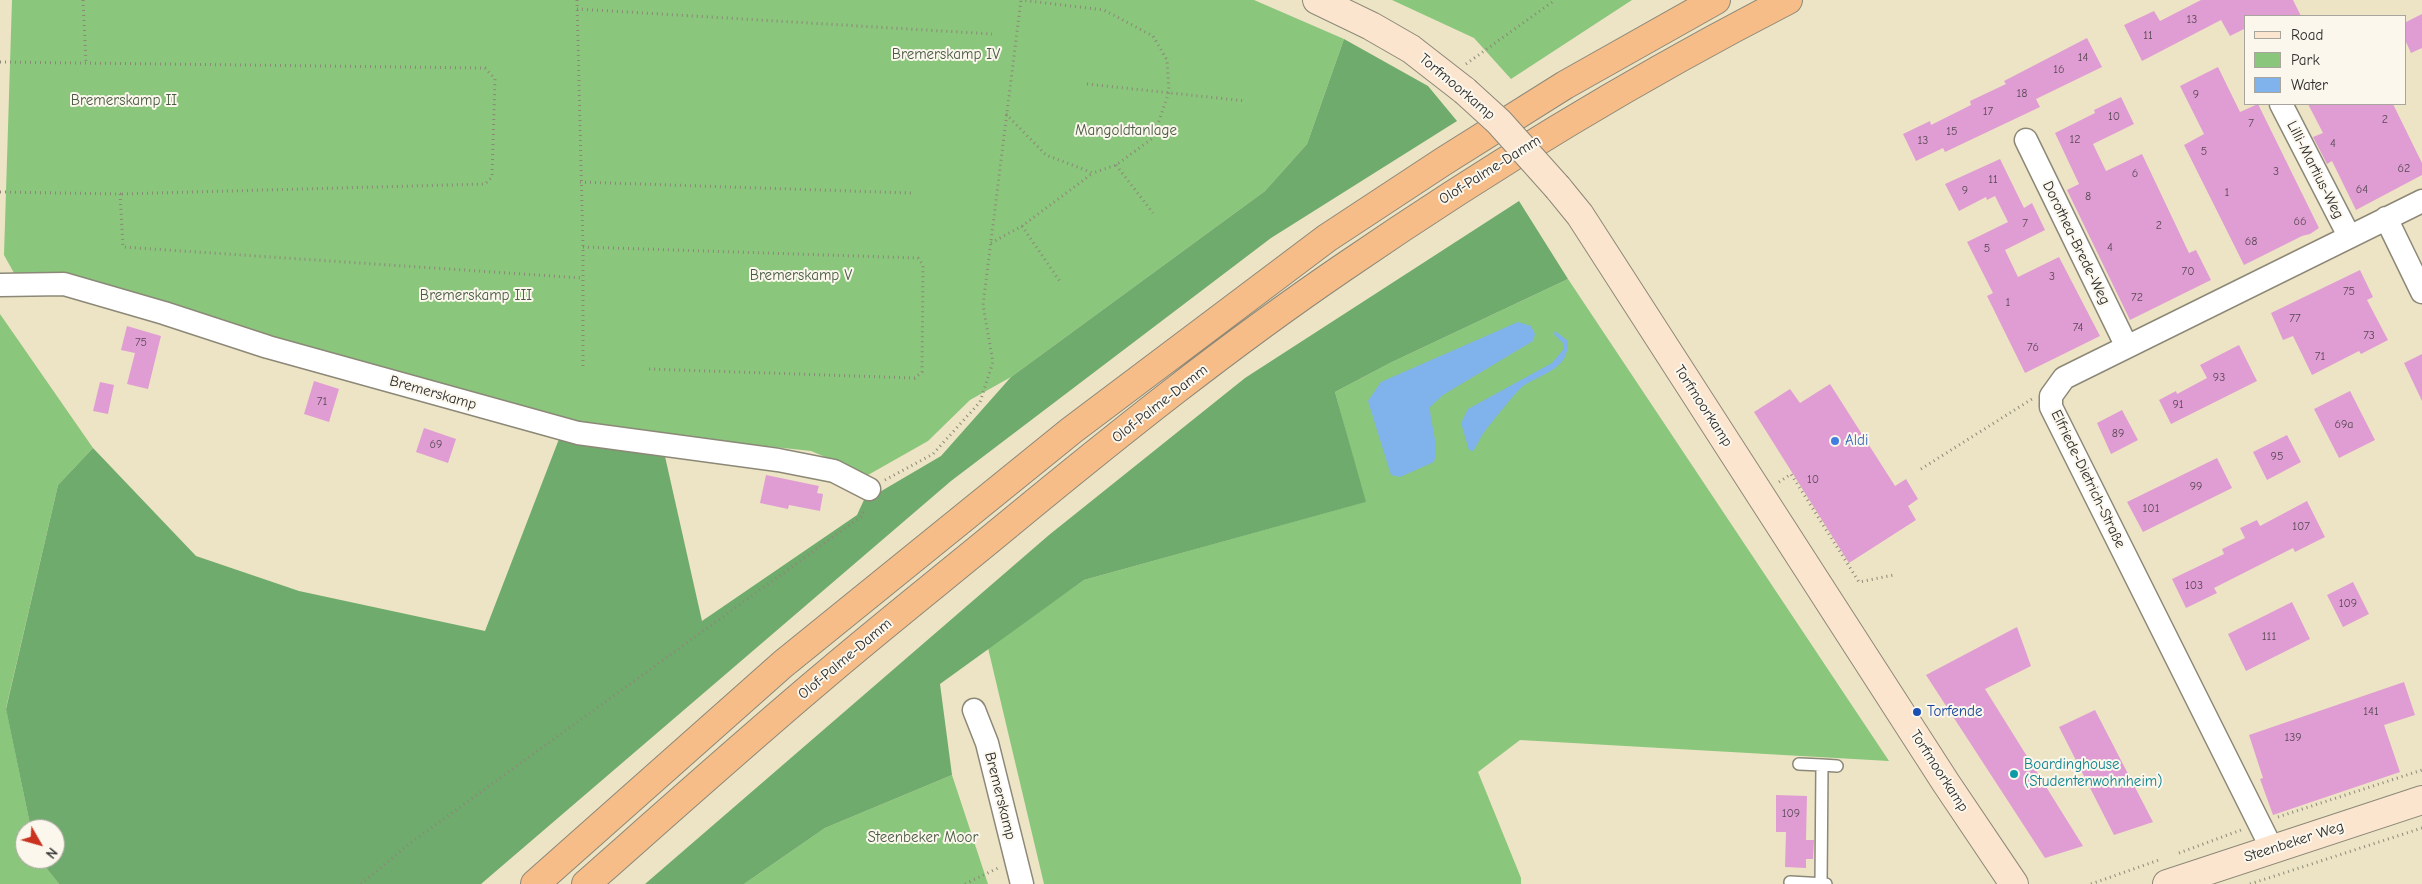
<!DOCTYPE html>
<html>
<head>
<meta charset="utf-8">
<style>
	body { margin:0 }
	#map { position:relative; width:2422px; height:884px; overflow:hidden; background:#ede4c5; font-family:"Comic Neue",sans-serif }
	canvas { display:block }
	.legend { position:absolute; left:2244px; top:15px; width:162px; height:90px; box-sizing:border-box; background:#fbf7ec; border:1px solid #a8a59f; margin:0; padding:6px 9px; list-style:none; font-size:15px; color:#2b2b2b }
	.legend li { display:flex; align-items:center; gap:10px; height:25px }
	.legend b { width:25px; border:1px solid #a8a59f }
	.north { position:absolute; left:15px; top:819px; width:50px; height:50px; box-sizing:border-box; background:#fbf7ec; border:1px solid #a8a59f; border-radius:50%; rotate:128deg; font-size:14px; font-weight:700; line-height:20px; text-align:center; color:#2b2b2b }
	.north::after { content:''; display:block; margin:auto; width:18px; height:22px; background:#c8321e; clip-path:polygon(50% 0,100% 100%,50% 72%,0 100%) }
</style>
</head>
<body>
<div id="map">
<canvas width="2422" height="884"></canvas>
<ul class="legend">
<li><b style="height:6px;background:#fce5cf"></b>Road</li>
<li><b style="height:14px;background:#8ac67c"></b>Park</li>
<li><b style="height:14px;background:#80b2ec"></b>Water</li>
</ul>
<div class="north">N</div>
</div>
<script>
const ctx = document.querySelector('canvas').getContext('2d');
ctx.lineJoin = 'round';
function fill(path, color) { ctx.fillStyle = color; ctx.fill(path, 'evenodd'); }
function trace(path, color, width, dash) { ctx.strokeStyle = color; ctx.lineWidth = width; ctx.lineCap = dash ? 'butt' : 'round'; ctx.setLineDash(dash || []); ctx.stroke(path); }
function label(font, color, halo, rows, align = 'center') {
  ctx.font = font + ' "Comic Neue",sans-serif'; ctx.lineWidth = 4; ctx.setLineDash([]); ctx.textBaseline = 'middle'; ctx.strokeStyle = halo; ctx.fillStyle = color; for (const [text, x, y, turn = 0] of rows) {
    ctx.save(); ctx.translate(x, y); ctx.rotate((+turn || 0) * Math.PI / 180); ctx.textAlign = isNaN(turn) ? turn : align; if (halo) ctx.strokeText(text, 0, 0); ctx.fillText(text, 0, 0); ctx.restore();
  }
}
const green = new Path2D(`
	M12 0H1254L1344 39 1307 144 1265 191 1011 377 970 400 928 441 868 475 811 451 569 425 14 273 4 255Z
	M1392 0H1632L1511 79 1474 38Z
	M1568 279 1889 761 1520 740 1478 772 1521 878V884H1044L988 648 1084 580 1365 502 1335 392 1390 363Z
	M0 314 93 448 58 485 6 708 31 829H25V859H39L59 884H0Z
	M952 775 988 884H744L825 828Z`);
const forest = new Path2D(`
	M1344 39 1428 86 1457 121 1271 238 951 481 481 884H59L39 859H55V829H31L6 709 58 485 93 448 196 556 299 591 485 631 559 439 664 452 702 621 857 515 869 489 878 493 941 456 1011 377 1265 191 1307 144Z
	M1519 201 1568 279 1390 363 1335 392 1366 502 1084 580 940 684 952 775 825 828 744 884H645L1049 535 1245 378Z`);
const water = new Path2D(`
	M1518 322 1531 326 1535 334 1533 341 1443 395 1430 407C1430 425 1440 445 1434 462L1400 477 1391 475 1368 401 1381 382Z
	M1555 331 1568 341C1569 371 1540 373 1522 387 1516 392 1491 423 1485 431 1480 437 1478 445 1473 451L1469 450 1461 423 1468 409 1552 363 1563 350V343L1554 334Z`);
const building = new Path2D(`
	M2201 0H2293L2301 16H2246V28L2230 36 2221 20 2142 61 2124 25 2154 11 2160 21Z
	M2422 14V48L2411 53 2406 42V22Z
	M2087 38 2102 67 2036 99 2040 107 1945 152 1943 148 1916 161 1903 134 1930 121 1931 125 1971 105 1970 101 2006 84 2004 81Z
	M2218 67 2240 112 2258 104 2319 228 2310 234 2302 236 2244 265 2184 145 2204 134 2180 86Z
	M2121 97 2134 124 2093 144 2106 171 2142 154 2189 253 2196 250 2211 280 2130 320 2067 190 2079 184 2055 133 2095 113 2094 110Z
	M2308 104H2393L2422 163V175L2356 210 2332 161 2327 164 2313 137 2323 133Z
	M2000 159 2024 208 2032 203 2045 230 2005 250 2018 277 2059 257 2100 336 2025 373 1987 296 1993 293 1967 242 2008 222 1995 196 1987 200 1986 197 1959 211 1945 184Z
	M2360 270 2373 297 2367 300 2388 340 2361 354 2359 351 2312 375 2293 336 2283 340 2271 313Z
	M127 326 161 336 148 389 127 384 135 353 121 350Z
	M2239 345 2257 381 2171 424 2159 400 2176 391 2177 394 2207 378 2200 365Z
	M2422 354V401L2404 363Z
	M314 381 339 389 329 422 304 414Z
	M100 382 114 385 108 414 93 411Z
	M1830 384 1895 486 1906 479 1918 499 1908 506 1916 520 1849 563 1754 412 1790 389 1800 403Z
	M2350 391 2375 440 2339 458 2314 409Z
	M2122 410 2138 440 2111 454 2097 423Z
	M424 428 456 439 448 463 416 452Z
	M2287 435 2301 462 2267 480 2253 452Z
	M2217 458 2232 488 2143 532 2127 502Z
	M766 475 819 486 817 493 823 494 820 511 789 505 788 509 760 503Z
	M2307 501 2325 537 2295 552 2293 548 2214 588 2217 593 2186 608 2172 579 2224 554 2222 549 2245 538 2240 528 2257 520 2260 526Z
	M2353 582 2369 614 2343 627 2327 595Z
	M2292 602 2310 639 2246 671 2228 634Z
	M2017 627 2031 666 1985 689 2083 846 2045 858 1926 675Z
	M2404 682 2415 715 2384 725 2400 772 2273 815 2260 779 2263 778 2249 735Z
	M2095 710 2153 822 2114 835 2059 727Z
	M1776 795 1807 796 1806 840H1814L1813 859H1806V868L1785 867 1786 832H1776Z`);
const path = new Path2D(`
	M83 0 86 63
	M577 0 583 247V367
	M577 9 992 34
	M0 62 485 68 495 79 492 177 485 184 120 194
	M1466 64 1555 0
	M1087 84 1246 101
	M1006 114 1046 155 1093 173 1116 165 1153 138 1169 92 1167 60 1153 36 1104 10 1021 0
	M1116 165 1153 213
	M580 182 911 193
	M0 192 120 194 123 247 582 278
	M1022 226 1061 283
	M991 243 1022 226 1093 173
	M583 247 918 258 923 265 922 372 915 378 649 369
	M1921 469 2032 399
	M885 480 933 454 980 402 993 362 983 305 1021 0
	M1779 482 1791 474 1859 582 1894 575
	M2278 817 2422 770
	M2179 853 2241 830
	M361 884 409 844 862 516 864 509
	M965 884 998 868
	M2091 884 2159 860
	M2250 884 2422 828`);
const lane = new Path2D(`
	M1799 764 1822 765
	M1790 882 1826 884
	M1821 884 1822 765 1837 766`);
const street = new Path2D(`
	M2281 104 2349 236
	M2026 140 2126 345
	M2386 218 2422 292
	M0 285 64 284 164 313 268 347 578 433 778 460 834 471 869 489
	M974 710 987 743 1022 884
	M2272 849 2051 407V396L2064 378 2422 201`);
const secondary = new Path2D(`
	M1317 0 1371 26 1411 49 1465 91
	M1558 188 1580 215 1946 783 2014 884
	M2167 884 2422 800`);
const highway = new Path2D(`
	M535 884 783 664 1072 430 1327 238 1444 161 1565 85 1716 0
	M586 884C663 816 740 747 818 681 881 627 946 576 1010 523 1118 434 1228 346 1344 267 1487 169 1634 79 1788 0`);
const secondaryBridge = new Path2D(`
	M1465 91 1499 122 1558 188`);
const markers = [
	[1835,441,5,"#3f7fe0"],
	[1917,712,5,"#1a4fb4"],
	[2014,774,5,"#0f9aa8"]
];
const numberNames = [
	["13",2192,20],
	["11",2148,36],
	["14",2083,58],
	["16",2059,70],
	["18",2022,94],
	["9",2196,95],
	["17",1988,112],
	["10",2114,117],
	["2",2385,120],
	["7",2251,124],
	["15",1952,132],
	["12",2075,140],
	["13",1923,141],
	["4",2333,144],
	["5",2204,152],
	["62",2404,169],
	["3",2276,172],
	["6",2135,174],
	["11",1993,180],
	["64",2362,190],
	["9",1965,191],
	["1",2227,193],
	["8",2088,197],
	["66",2300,222],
	["7",2025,224],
	["2",2159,226],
	["68",2251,242],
	["4",2110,248],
	["5",1987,249],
	["70",2188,272],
	["3",2052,277],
	["75",2349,292],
	["72",2137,298],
	["1",2008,303],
	["77",2295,319],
	["74",2078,328],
	["73",2369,336],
	["75",141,343],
	["76",2033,348],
	["71",2320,357],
	["93",2219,378],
	["71",322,402],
	["91",2178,405],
	["69a",2344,425],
	["89",2118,434],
	["69",436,445],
	["95",2277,457],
	["10",1813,480],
	["99",2196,487],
	["101",2151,509],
	["107",2301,527],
	["103",2194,586],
	["109",2348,604],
	["111",2269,637],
	["141",2371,712],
	["139",2293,738],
	["109",1791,814]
];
const parkNames = [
	["Bremerskamp IV",946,55],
	["Bremerskamp II",124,101],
	["Mangoldtanlage",1126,131],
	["Bremerskamp V",801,276],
	["Bremerskamp III",476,296],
	["Steenbeker Moor",923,838]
];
const streetNames = [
	["Torfmoorkamp",1457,87,40],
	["Olof-Palme-Damm",1490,170,-32],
	["Lilli-Martius-Weg",2315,170,63],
	["Dorothea-Brede-Weg",2076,243,64],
	["Bremerskamp",433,393,16],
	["Olof-Palme-Damm",1160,404,-38],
	["Torfmoorkamp",1703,406,57],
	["Elfriede-Dietrich-Straße",2088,479,64],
	["Olof-Palme-Damm",845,659,-40],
	["Torfmoorkamp",1939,771,57],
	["Bremerskamp",1000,796,76],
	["Steenbeker Weg",2294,842,-18]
];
const shopNames = [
	["Aldi",1845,441]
];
const transitNames = [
	["Torfende",1927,712]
];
const cultureNames = [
	["Boardinghouse",2024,765],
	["(Studentenwohnheim)",2024,782]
];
fill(green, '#8ac67c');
fill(forest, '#6fab6c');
fill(water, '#80b2ec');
fill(building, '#e09dd3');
trace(lane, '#8c8878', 14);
trace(street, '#8c8878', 25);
trace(secondary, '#8c8878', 30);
trace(highway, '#8c8878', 30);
trace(path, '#8c8878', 3, [1, 4]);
trace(lane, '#fff', 11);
trace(street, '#fff', 22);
trace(secondary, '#fce5cf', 28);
trace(highway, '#f7bd88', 28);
trace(secondaryBridge, '#8c8878', 30, []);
trace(secondaryBridge, '#fce5cf', 28);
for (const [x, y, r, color] of markers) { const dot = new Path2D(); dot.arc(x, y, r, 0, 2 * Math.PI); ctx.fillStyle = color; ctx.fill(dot); trace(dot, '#fbf7ec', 2); }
label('12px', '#584855', null, numberNames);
label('15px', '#485a43', '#fbf7ec', parkNames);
label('15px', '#2b2b2b', '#fbf7ec', streetNames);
label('15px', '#366cbe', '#fbf7ec', shopNames, 'left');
label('15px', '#164399', '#fbf7ec', transitNames, 'left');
label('15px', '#0d838f', '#fbf7ec', cultureNames, 'left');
</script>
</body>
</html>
